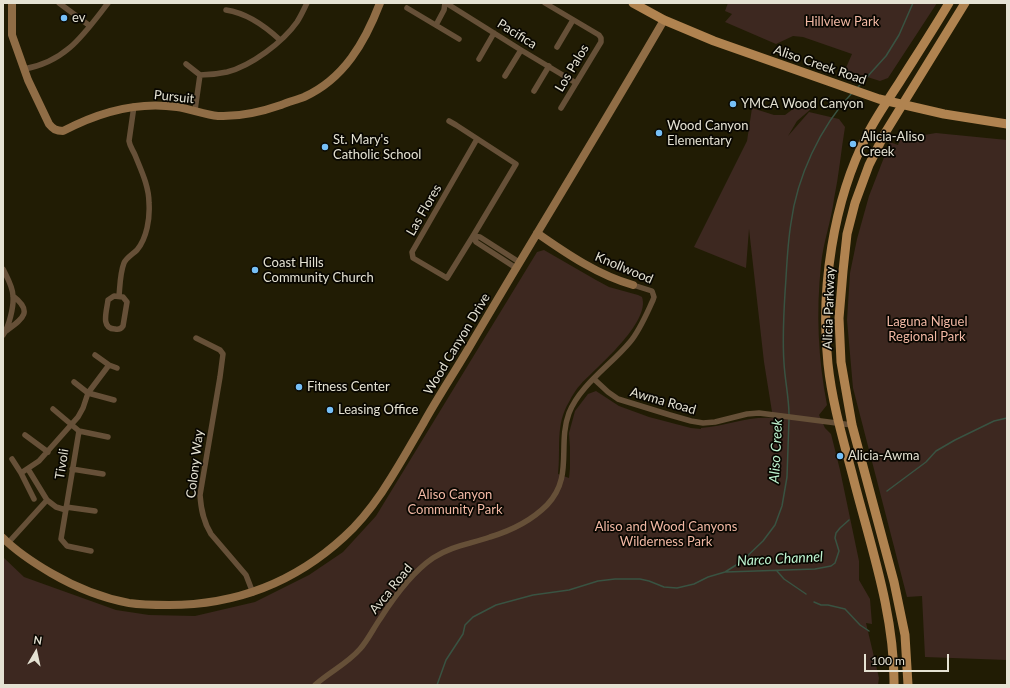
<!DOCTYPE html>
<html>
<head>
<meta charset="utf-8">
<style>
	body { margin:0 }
	#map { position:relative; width:1010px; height:688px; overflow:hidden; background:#211c04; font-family:Lato,sans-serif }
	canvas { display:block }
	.frame { position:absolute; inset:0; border:4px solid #e5e2d3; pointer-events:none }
	.north { position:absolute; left:16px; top:632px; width:40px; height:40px; -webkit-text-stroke:3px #090701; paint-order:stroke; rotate:9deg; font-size:11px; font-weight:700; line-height:16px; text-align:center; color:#e5e2d3 }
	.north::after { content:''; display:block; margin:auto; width:14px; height:18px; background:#e5e2d3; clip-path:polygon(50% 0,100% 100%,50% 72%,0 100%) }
	.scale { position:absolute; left:864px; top:654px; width:85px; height:18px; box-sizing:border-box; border:2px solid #e5e2d3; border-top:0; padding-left:5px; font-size:12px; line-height:14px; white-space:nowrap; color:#e5e2d3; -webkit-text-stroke:3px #090701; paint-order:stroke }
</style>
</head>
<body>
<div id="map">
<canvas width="1010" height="688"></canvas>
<div class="frame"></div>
<div class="north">N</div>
<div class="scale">100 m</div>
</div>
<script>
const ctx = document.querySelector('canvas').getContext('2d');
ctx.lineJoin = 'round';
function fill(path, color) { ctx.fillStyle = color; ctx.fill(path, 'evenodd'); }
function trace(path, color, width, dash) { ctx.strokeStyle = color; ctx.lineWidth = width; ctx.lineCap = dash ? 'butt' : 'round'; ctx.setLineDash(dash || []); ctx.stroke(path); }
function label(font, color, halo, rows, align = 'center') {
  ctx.font = font + ' Lato,sans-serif'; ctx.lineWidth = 3.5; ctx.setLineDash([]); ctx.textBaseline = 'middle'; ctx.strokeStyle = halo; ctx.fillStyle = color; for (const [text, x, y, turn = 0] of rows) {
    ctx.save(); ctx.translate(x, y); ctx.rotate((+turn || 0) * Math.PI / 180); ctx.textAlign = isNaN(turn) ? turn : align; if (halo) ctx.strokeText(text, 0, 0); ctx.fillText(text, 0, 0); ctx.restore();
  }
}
const green = new Path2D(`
	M728 3H937L888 78 880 81 845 70 852 54 803 37 793 36 776 44 725 22 732 14 725 11Z
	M805 100 811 102V109L797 121 788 136 809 112 839 119 845 127C841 151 839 175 834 199 831 222 823 243 821 265 816 312 818 359 827 405L819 415 825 428 831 434 840 470 859 561V580L870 599 872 624 866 623 879 678 878 685H3V557L24 577 116 610 149 615 195 616 255 602 309 575 343 552 376 516 537 252 544 250 596 280 609 287 638 295 642 297C651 322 597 367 581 384 576 389 572 396 569 402 555 425 561 449 558 474L569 478 570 468V448L569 433 575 411 588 394 596 391 619 406 649 417 691 428 701 429V428C726 426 748 416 773 418L764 362 749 229 746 268 694 247 747 141 752 108 774 115H785Z
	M936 133 1007 140V660L925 657 922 596 907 597 853 388 847 320 850 273 857 239 869 196 890 142 898 145 900 139Z`);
const stream = new Path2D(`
	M858 87 886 56 899 35 913 3
	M789 415C789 398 785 381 784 363 782 335 784 306 786 278 787 260 788 241 791 223 797 177 820 127 852 93
	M887 491 926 462 936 451 955 440 994 421 1007 418
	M777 571 784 579 806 594
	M726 572 815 569 831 566 835 563 839 551 835 538 836 533 840 528 849 520
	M814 602 821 605H828L845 609 860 625 869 631
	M437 685 446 660 463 634 465 625 473 617 496 605 533 595 569 590 598 581 615 579H640L649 581 664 587 677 588 694 584 708 577 725 572 741 562 763 541 775 525 782 506 787 477 789 419`);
const street = new Path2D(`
	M59 3 90 26
	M446 3 521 50 576 83
	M545 3 599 35 601 38V42L561 108
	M407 8 459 39
	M226 10C247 13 265 26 280 40
	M436 25 444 10 445 3
	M557 47 573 20
	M479 59 494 33
	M186 64 200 75
	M24 69C66 62 84 34 108 3
	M505 76 521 50
	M534 91 549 66
	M195 110 200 75C209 75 218 74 227 72 251 66 283 42 297 22 301 16 304 9 307 3
	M449 121 456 125 516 164 473 236 447 278 413 258 412 252 477 139
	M473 236 476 242 516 268
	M473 236 480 237 519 262
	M3 269C7 277 13 287 13 296 14 306 9 327 3 335
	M114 296 123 297 127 302 123 326C121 329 119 330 115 329 100 329 107 310 108 300Z
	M119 296C120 286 120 273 124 263 126 258 133 254 137 250 147 238 150 218 149 203 149 186 141 170 135 155 133 150 130 147 129 141L134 106
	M6 331C22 319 34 312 13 296
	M196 338 220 350 223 354 220 377 200 495C201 509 203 521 211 534L246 575 253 593
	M95 355 109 365 117 368
	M594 379 608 392 618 399 670 415 691 421 703 423 715 422 747 414 759 413 852 425
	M74 382 88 393 114 400
	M53 409 79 431 61 539 67 546 91 551
	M79 431 108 437
	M25 435 48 452
	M12 459 21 473 34 499
	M72 469 103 474
	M21 473 39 461 78 417 83 408 88 393 109 365
	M47 500 56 507 66 510
	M66 507 95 511
	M8 543 47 500 28 469
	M315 685C329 672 347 664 360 649 368 640 373 629 380 619 394 597 411 573 433 558 451 546 470 544 490 537 510 531 532 520 547 505 574 477 557 445 569 413 580 385 611 365 630 342 640 330 646 315 653 300L654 297 652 291 633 285`);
const secondary = new Path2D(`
	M12 3V35L28 80 49 124C53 129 56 131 63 131 99 112 137 101 177 107 191 109 205 115 218 116 240 117 261 112 281 105 288 102 296 100 304 97 344 79 365 42 380 3
	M537 233C567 254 598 275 633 285
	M3 538C17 552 34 563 51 573 75 587 102 598 129 603 142 605 156 605 169 605 236 605 295 582 344 537 378 506 400 463 423 424 439 395 458 367 474 339 537 232 602 127 664 20`);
const primary = new Path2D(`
	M633 3 664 20 714 41 879 99 944 114 1007 124
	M894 685C895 615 870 544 853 477 843 439 832 402 828 364 820 290 833 201 867 135 876 117 888 100 899 83 916 56 933 30 949 3
	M908 685 905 635 894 582 852 425 841 362 839 318 843 271 847 234 855 203 869 165 885 133 965 3`);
const markers = [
	[64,18,4,"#76c0f7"],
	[733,104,4,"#76c0f7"],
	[659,133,4,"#76c0f7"],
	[853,144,4,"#76c0f7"],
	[325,147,4,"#76c0f7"],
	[255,270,4,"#76c0f7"],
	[299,387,4,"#76c0f7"],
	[330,410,4,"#76c0f7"],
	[840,456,4,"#76c0f7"]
];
const poiNames = [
	["ev",72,18],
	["YMCA Wood Canyon",741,104],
	["Wood Canyon",667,126],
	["Elementary",667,141],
	["Alicia-Aliso",861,137],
	["Creek",861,152],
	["St. Mary's",333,140],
	["Catholic School",333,155],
	["Coast Hills",263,263],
	["Community Church",263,278],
	["Fitness Center",307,387],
	["Leasing Office",338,410],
	["Alicia-Awma",848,456]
];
const parkNames = [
	["Hillview Park",842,22],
	["Laguna Niguel",927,322],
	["Regional Park",927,337],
	["Aliso Canyon",455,495],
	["Community Park",455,510],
	["Aliso and Wood Canyons",666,527],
	["Wilderness Park",666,542]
];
const streetNames = [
	["Pacifica",517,34,32],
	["Aliso Creek Road",820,65,19],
	["Los Palos",572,68,-59],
	["Pursuit",174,97,6],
	["Las Flores",424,210,-60],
	["Knollwood",624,268,23],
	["Alicia Parkway",829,308,-88],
	["Wood Canyon Drive",457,344,-59],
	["Awma Road",663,401,16],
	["Tivoli",62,464,-81],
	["Colony Way",195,464,-83],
	["Avca Road",391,589,-51]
];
const waterNames = [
	["Aliso Creek",776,451,-87],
	["Narco Channel",780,559,-3]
];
fill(green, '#3d2820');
trace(stream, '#395342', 1.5);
trace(street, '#665038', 5.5);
trace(secondary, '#906d46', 8);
trace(primary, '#b08350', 9);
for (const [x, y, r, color] of markers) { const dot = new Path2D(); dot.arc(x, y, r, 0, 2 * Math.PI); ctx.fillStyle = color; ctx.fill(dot); trace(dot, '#090701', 1.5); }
label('13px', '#e5e2d3', '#090701', poiNames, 'left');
label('13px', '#f2b8a4', '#090701', parkNames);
label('13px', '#e5e2d3', '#090701', streetNames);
label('italic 14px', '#bef4d0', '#090701', waterNames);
</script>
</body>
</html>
